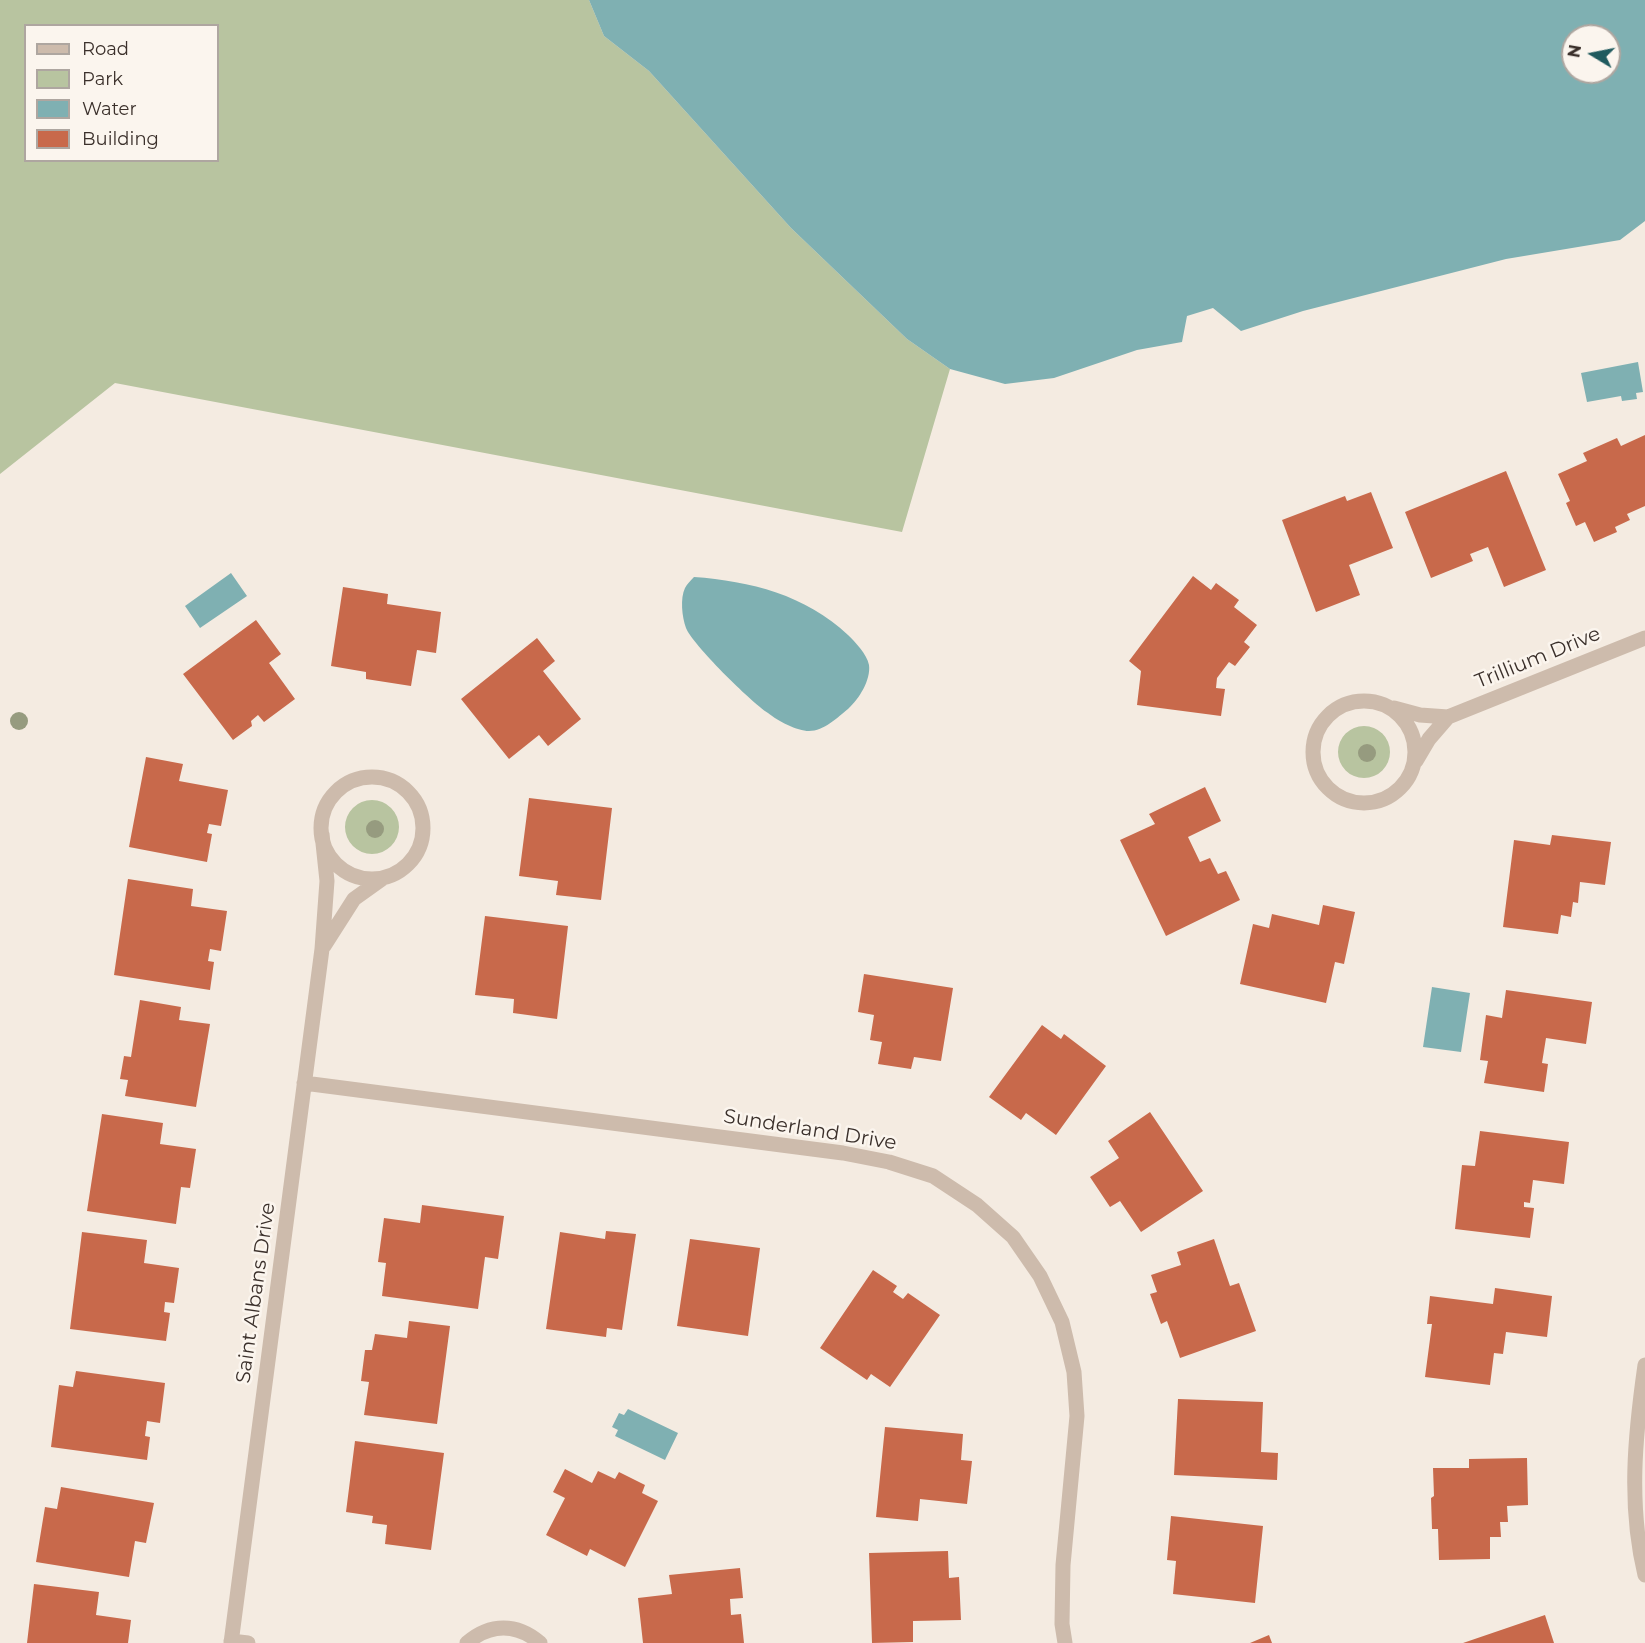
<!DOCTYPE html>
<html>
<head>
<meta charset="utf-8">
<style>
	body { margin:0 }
	#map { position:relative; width:1645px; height:1643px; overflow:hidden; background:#f4ebe1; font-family:Montserrat,sans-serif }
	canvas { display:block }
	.legend { position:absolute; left:24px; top:24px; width:195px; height:138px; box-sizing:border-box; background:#fbf5ee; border:2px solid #aea6a0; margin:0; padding:8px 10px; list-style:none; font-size:18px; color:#3b302b }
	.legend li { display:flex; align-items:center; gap:12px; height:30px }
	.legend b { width:30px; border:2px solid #aea6a0 }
	.north { position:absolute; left:1561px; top:24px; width:60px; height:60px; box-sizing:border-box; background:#fbf5ee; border:2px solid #aea6a0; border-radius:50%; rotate:280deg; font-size:16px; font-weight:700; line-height:24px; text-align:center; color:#3b302b }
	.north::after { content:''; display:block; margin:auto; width:21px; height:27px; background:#1f5a5e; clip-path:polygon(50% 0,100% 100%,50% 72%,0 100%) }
</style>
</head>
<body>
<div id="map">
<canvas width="1645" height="1643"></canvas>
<ul class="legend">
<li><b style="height:8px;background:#cdbbac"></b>Road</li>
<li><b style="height:16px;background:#b8c4a0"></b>Park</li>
<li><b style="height:16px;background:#7fb0b2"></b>Water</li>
<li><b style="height:16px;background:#c8694b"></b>Building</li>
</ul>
<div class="north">N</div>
</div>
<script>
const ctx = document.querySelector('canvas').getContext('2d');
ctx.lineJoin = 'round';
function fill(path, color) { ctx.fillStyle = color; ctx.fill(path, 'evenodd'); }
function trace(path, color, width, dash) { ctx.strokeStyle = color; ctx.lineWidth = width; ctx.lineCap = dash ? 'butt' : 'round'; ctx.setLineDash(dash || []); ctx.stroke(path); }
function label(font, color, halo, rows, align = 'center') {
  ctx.font = font + ' Montserrat,sans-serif'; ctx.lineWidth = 5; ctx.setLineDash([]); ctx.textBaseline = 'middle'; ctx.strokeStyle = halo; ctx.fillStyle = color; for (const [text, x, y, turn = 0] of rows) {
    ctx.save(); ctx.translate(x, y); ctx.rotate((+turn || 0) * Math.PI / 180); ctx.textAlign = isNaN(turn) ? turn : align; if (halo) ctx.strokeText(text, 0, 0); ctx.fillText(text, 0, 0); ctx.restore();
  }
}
const green = new Path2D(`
	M0 0H589L604 36 649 71 791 228 907 339 950 369 902 532 115 383 0 474ZM26 26H218V160H26Z
	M1338 752a26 26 0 1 1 52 0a26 26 0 1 1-52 0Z
	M345 827a27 27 0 1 1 54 0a27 27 0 1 1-54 0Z`);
const water = new Path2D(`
	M589 0H1645V221L1620 240 1506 259 1303 311 1241 331 1213 308 1187 316 1182 342 1137 350 1054 378 1005 384 950 369 907 339 791 228 649 71 604 36ZM1573 36H1609V72H1573Z
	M1638 362 1643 392 1636 393 1637 399 1622 401 1621 396 1587 402 1581 373Z
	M231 573 247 596 200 628 185 606Z
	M694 577C750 581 806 595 848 635 855 642 867 654 869 665 871 680 859 699 848 709 838 717 824 731 809 731 797 731 778 721 768 713 751 702 692 644 686 628 682 617 680 598 685 588 687 584 691 580 694 577Z
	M1432 987 1470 993 1461 1052 1423 1047Z
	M628 1409 678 1433 665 1460 615 1436 618 1430 612 1427 619 1413 624 1415Z`);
const building = new Path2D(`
	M1645 435V506L1627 514 1630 520 1615 527 1617 532 1594 542 1585 522 1576 526 1566 503 1570 501 1558 474 1587 461 1583 453 1617 438 1621 446Z
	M1506 471 1546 570 1504 587 1488 547 1470 554 1473 561 1431 578 1405 512Z
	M1371 492 1393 548 1349 565 1360 595 1316 612 1282 520 1345 496 1347 501Z
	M1193 576 1211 590 1216 583 1239 600 1234 607 1257 625 1244 642 1250 647 1235 666 1229 662 1217 678 1216 688 1225 689 1221 716 1137 705 1141 671 1129 661Z
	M343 587 388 594 387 604 441 612 436 653 417 650 411 686 366 679V672L331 666Z
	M256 620 281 654 269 663 295 699 264 722 258 715 251 721 252 726 233 740 183 674Z
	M537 638 555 661 543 671 581 719 548 746 539 735 509 759 461 699Z
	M146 757 183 764 179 781 228 790 221 826 209 824 207 833 212 834 207 862 129 847Z
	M1205 787 1221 821 1188 837 1200 862 1210 858 1218 874 1226 871 1240 900 1166 936 1120 840 1155 824 1149 814Z
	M529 798 612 808 601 900 556 895 558 881 519 876Z
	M1552 835 1611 842 1605 885 1580 882 1578 903 1573 902 1571 917 1561 915 1558 934 1503 927 1514 840 1550 845Z
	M128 879 193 889 191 906 227 911 221 951 210 949 208 961 214 962 210 990 114 975Z
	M1323 905 1355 912 1344 964 1335 962 1326 1003 1240 984 1253 924 1269 928 1272 914 1319 925Z
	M485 916 568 926 557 1019 513 1013 514 999 475 995Z
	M864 974 953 988 941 1061 914 1057 911 1069 878 1064 882 1042 870 1040 874 1015 858 1012Z
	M1506 990 1592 1002 1586 1044 1546 1038 1542 1063 1548 1064 1544 1092 1484 1083 1488 1061 1480 1060 1486 1015 1502 1018Z
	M140 1000 181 1007 179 1020 210 1024 196 1107 125 1096 128 1080 120 1079 124 1056 131 1057Z
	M1042 1025 1061 1039 1064 1034 1106 1066 1056 1135 1026 1113 1021 1120 989 1097Z
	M1150 1112 1203 1191 1141 1232 1120 1201 1110 1207 1090 1177 1119 1158 1108 1141Z
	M102 1114 163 1123 160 1144 196 1149 190 1188 181 1187 176 1224 87 1211Z
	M1480 1131 1569 1142 1564 1184 1533 1180 1530 1203 1524 1202V1207L1534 1208 1530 1238 1455 1229 1462 1165 1475 1166Z
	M422 1205 504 1216 498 1259 485 1257 478 1309 382 1296 386 1263 378 1262 384 1218 420 1223Z
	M606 1231 636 1234 622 1330 607 1328 606 1337 546 1329 560 1232 605 1239Z
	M82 1232 147 1240 144 1263 179 1268 174 1303 165 1302 164 1312 170 1313 166 1341 70 1329Z
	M690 1239 760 1248 748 1336 677 1326Z
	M1214 1239 1230 1286 1239 1283 1256 1331 1180 1358 1167 1321 1161 1324 1150 1294 1157 1292 1151 1275 1181 1265 1177 1252Z
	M873 1270 897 1286 893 1292 903 1299 908 1293 940 1315 890 1387 871 1374 867 1380 820 1348Z
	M1495 1288 1552 1296 1547 1337 1506 1332 1503 1354 1494 1353 1490 1385 1425 1377 1432 1324H1427L1430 1296 1493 1304Z
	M409 1321 450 1326 437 1424 364 1415 369 1382 361 1381 365 1350H372L375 1334 407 1338Z
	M76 1371 165 1383 160 1423 147 1421 145 1436 150 1437 147 1460 51 1447 59 1385 73 1387Z
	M1178 1399 1263 1402 1261 1452 1278 1453 1277 1480 1174 1475Z
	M885 1427 963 1434 961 1460 972 1461 967 1504 920 1499 918 1521 876 1517Z
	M355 1441 444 1453 431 1550 385 1544 387 1525 372 1523 373 1516 346 1512Z
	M1527 1458 1528 1505 1507 1506 1508 1522H1500L1501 1537H1490V1559L1439 1560 1438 1529H1432L1431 1498 1434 1496 1433 1468H1469V1459Z
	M565 1469 592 1483 598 1471 615 1479 619 1472 645 1485 642 1493 658 1501 625 1567 590 1549 587 1556 546 1535 565 1498 553 1492Z
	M61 1487 154 1503 146 1543 135 1541 129 1577 36 1562 45 1507 57 1509Z
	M1171 1516 1263 1526 1255 1603 1173 1594 1176 1561 1167 1560Z
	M948 1551 949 1578 959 1577 961 1620 913 1621V1642L872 1643 869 1553Z
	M740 1568 743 1598 730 1599 731 1615 741 1614 744 1643H643L638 1598 672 1594 669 1575Z
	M34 1584 99 1592 96 1615 131 1620 128 1643H27Z
	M1545 1615 1554 1643H1463Z
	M1269 1635 1272 1643H1250Z`);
const street = new Path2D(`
	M1313 752a51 51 0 1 1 102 0a51 51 0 1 1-102 0Z
	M1394 708 1420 715 1448 717 1645 638
	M1416 761 1429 739 1448 717
	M321 828a51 51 0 1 1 102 0a51 51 0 1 1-102 0Z
	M324 946 354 899 382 879
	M304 1083 843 1153 889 1162 933 1176 977 1205 1013 1237 1040 1276 1062 1322 1074 1372 1077 1416 1063 1565 1062 1624 1065 1643
	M1645 1365C1635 1435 1628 1505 1645 1575
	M231 1641 248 1643
	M231 1643 322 949 327 881 322 834
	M467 1643C490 1623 517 1623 540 1643`);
const trees = [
	[19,721],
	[1367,753],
	[375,829]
];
const streetNames = [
	["Trillium Drive",1538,658,-22],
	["Sunderland Drive",810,1130,9],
	["Saint Albans Drive",256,1293,-82]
];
fill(green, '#b8c4a0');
fill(water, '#7fb0b2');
fill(building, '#c8694b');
trace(street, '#cdbbac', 15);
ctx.fillStyle = '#969b7f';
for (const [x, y] of trees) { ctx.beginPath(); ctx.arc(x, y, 9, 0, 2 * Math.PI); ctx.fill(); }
label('20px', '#3b302b', '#fbf5ee', streetNames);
</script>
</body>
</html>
